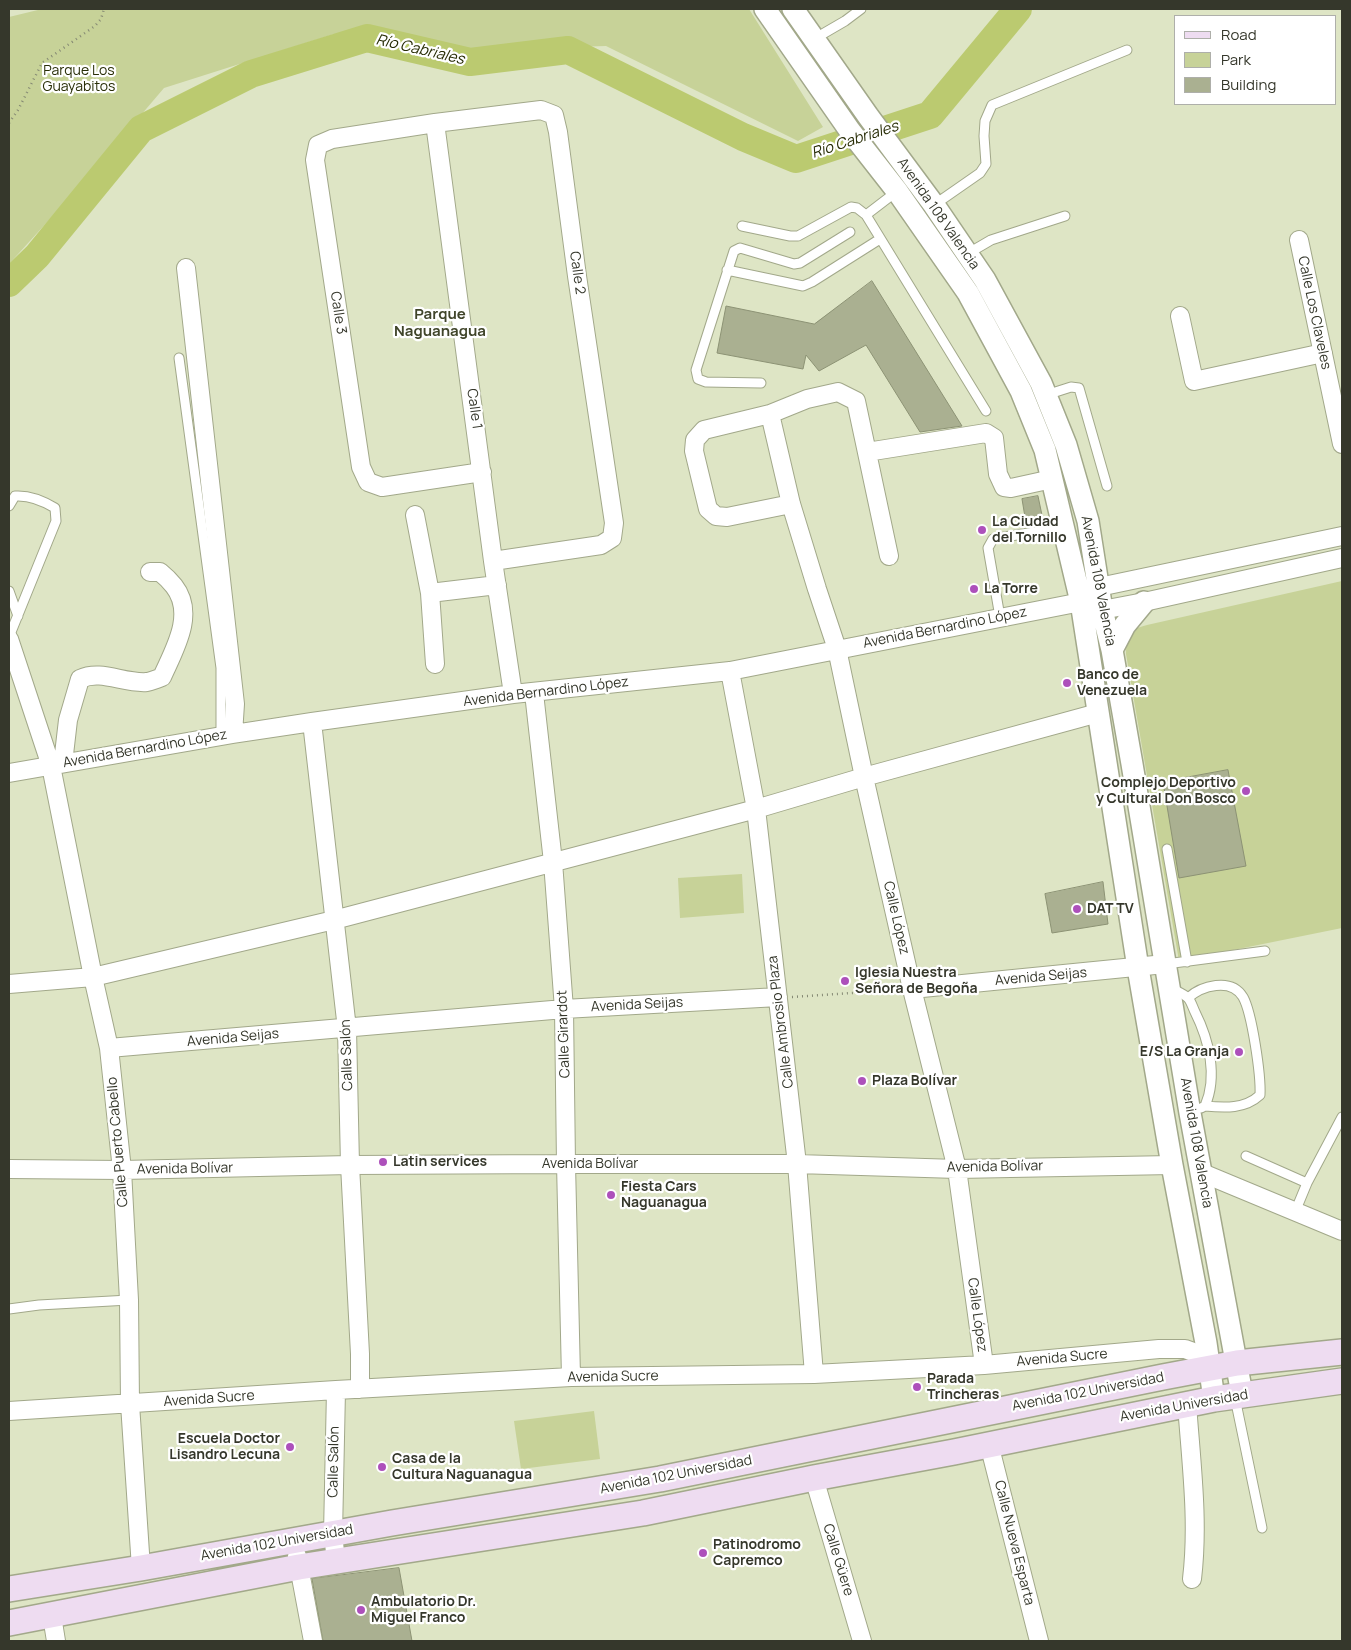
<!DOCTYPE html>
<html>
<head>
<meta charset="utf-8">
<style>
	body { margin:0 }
	#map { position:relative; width:1351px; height:1650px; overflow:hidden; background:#dee5c5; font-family:Manrope,sans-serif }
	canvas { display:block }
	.frame { position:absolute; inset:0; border:10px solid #35372b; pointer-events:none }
	.legend { position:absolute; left:1174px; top:15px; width:162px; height:90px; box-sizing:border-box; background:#fff; border:1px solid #aeafaa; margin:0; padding:6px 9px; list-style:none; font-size:15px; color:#35372b }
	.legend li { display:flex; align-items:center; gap:10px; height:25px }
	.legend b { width:25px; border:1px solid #aeafaa }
</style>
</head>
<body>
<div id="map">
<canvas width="1351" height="1650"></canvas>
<div class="frame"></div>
<ul class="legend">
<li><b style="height:6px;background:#eedcf1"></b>Road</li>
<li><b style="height:14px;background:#c7d298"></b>Park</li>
<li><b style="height:14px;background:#aab091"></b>Building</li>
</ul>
</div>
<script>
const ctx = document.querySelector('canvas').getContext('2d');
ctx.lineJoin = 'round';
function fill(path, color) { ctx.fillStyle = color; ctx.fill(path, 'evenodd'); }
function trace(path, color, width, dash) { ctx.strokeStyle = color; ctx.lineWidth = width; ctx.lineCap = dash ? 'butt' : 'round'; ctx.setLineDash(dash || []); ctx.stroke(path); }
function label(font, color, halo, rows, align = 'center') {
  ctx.font = font + ' Manrope,sans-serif'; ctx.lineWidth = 4.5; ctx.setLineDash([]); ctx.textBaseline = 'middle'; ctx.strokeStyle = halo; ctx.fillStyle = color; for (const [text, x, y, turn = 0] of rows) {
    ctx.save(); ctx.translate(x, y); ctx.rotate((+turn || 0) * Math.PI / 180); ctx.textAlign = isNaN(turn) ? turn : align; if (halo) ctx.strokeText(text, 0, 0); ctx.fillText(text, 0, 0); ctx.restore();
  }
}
const green = new Path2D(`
	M42 9H749L823 127 798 141 606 46 442 51 334 34 164 88 89 176 9 264V17Z
	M1342 581V928L1179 961 1126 654C1127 635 1127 630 1147 625Z
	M742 874 744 913 680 918 678 878Z
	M594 1411 600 1459 521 1469 514 1421Z`);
const river = new Path2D(`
	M9 283 37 256 141 129 251 74 367 38 470 62 568 50 743 137 796 159 930 115 1018 9`);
const building = new Path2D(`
	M872 281 962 426 920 432 866 345 819 371 806 355 803 369 717 353 726 306 814 324Z
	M1038 496 1043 520 1026 523 1022 499Z
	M1228 770 1246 866 1179 878 1163 782Z
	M1103 882 1108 924 1052 933 1045 894Z
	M399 1568 412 1641H323L312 1579Z`);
const path = new Path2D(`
	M9 123 18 110 42 63 95 26 101 19 104 9
	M792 997 897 990`);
const service = new Path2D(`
	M814 39 845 21 861 9
	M934 205 980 173 986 164 984 136 985 121 992 105 1127 50
	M866 215 896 192
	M742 226 790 236H798L851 207 857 208 866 215 986 411
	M967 254 991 240 1065 216
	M727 270 803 286 812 282 880 239
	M179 358 221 668V736
	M761 383 706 382 698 379 696 370 734 251 740 248 794 264 800 263 850 232
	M1046 395 1071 387 1079 388 1107 486
	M9 506 15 496C30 495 42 500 55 508L56 521 9 637
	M9 591 18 616
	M1000 617 988 548 993 539 1064 527
	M1167 849 1187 962
	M1166 964 1265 951
	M1171 988C1176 991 1184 994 1188 998 1191 1001 1193 1008 1195 1012 1209 1040 1218 1076 1205 1106L1201 1108
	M1188 998C1201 986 1231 977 1243 997 1252 1013 1261 1075 1260 1095 1245 1109 1225 1108 1205 1106
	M1246 1156 1307 1183
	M1295 1212 1307 1183 1342 1117
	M9 1309 39 1305 129 1300
	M1235 1398 1262 1528`);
const minor = new Path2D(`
	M435 123 493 561 513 694
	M1299 240 1342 444
	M186 268 235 704 233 734
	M1180 316 1194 381 1323 353
	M770 414 704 430 695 440 694 451 708 509 716 516 727 517 791 504
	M867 452 986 433 994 438 998 474 1004 487 1011 488 1052 479
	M482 472 382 487 368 482 361 467 315 160 318 145 332 139 435 123 541 110 554 115 558 132 577 276 614 523 612 538 601 545 493 561
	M415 515 430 593 435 664
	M889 556 856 401 838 392 807 399 770 414 791 504 817 589 837 649 864 777 912 989 957 1169 984 1365
	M430 593 497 585
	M1090 605 1102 610 1144 602 1342 558
	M9 639 51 766 93 977 109 1048 122 1170 129 1300 130 1404 141 1568
	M730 671 756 809 797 1164 814 1374
	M534 693 553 862 564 1009 566 1164 571 1377
	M312 722 347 1029 350 1165 360 1354V1389
	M63 763 68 720 80 679C101 669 124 684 147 682 152 681 157 679 162 677 174 650 196 614 174 586 170 581 165 576 160 572H150
	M9 773 233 734 312 722 513 694 730 671 1081 602 1099 587 1342 536
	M9 984 93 977 334 920 756 809 864 777 1098 713
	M912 989 1165 964
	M109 1048 564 1009 778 997
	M9 1169 122 1170 350 1165 566 1164H797L957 1169 1172 1165
	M1200 1172 1342 1231
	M1187 1404C1191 1462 1199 1521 1192 1579
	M9 1411 336 1390 571 1377 814 1374 984 1365 1159 1349H1185L1196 1353 1210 1368
	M989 1444 1039 1641
	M814 1478 862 1641
	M297 1556 313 1641
	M336 1561 333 1534 336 1390
	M52 1616 56 1641`);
const tertiary = new Path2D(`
	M765 9 850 131 897 191 968 293 1021 391 1045 450 1081 602 1138 968 1172 1165 1206 1343 1214 1399
	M793 9 868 116 934 205 985 280 1041 383 1066 445 1088 521 1102 610 1112 650 1132 764 1190 1113 1242 1394
	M1112 650 1125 625 1144 602`);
const secondary = new Path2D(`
	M9 1589 141 1568 392 1523 660 1479 1163 1377 1237 1363 1342 1352
	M9 1623 299 1567 643 1513 814 1478 954 1452 1214 1399 1342 1381`);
const markers = [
	[982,530,5,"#ad50bb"],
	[974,589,5,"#ad50bb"],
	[1067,683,5,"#ad50bb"],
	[1246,791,5,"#ad50bb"],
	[1077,909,5,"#ad50bb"],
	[845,981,5,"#ad50bb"],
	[1239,1052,5,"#ad50bb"],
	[862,1081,5,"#ad50bb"],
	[383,1162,5,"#ad50bb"],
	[611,1195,5,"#ad50bb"],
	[917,1387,5,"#ad50bb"],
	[290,1447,5,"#ad50bb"],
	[382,1467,5,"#ad50bb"],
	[703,1553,5,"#ad50bb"],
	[361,1610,5,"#ad50bb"]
];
const parkNames = [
	["Parque Los",79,71],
	["Guayabitos",79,87]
];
const streetNames = [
	["Avenida 108 Valencia",938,214,55],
	["Calle 2",577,273,82],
	["Calle 3",338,313,81],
	["Calle Los Claveles",1314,313,78],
	["Calle 1",474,409,82],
	["Avenida 108 Valencia",1098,581,79],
	["Avenida Bernardino López",945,628,-11],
	["Avenida Bernardino López",546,692,-7],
	["Avenida Bernardino López",145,749,-10],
	["Calle López",896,918,77],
	["Avenida Seijas",1041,977,-5],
	["Avenida Seijas",637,1005,-3],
	["Calle Ambrosio Plaza",781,1022,-97],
	["Calle Girardot",564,1034,-92],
	["Avenida Seijas",233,1038,-5],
	["Calle Salón",347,1055,-92],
	["Calle Puerto Cabello",118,1142,-95],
	["Avenida 108 Valencia",1196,1143,80],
	["Avenida Bolívar",590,1164],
	["Avenida Bolívar",995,1167,-1],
	["Avenida Bolívar",185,1169,-1],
	["Calle López",977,1315,82],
	["Avenida Sucre",1062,1358,-5],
	["Avenida Sucre",613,1377,-1],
	["Avenida 102 Universidad",1088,1392,-11],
	["Avenida Sucre",209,1399,-4],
	["Avenida Universidad",1184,1406,-10],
	["Calle Salón",334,1462,-89],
	["Avenida 102 Universidad",676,1475,-11],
	["Avenida 102 Universidad",277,1543,-10],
	["Calle Nueva Esparta",1014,1543,76],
	["Calle Güere",838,1560,73]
];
const poiNames = [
	["La Ciudad",992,522],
	["del Tornillo",992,538],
	["La Torre",984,589],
	["Banco de",1077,675],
	["Venezuela",1077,691],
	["Complejo Deportivo",1236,783,"right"],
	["y Cultural Don Bosco",1236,799,"right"],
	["DAT TV",1087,909],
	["Iglesia Nuestra",855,973],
	["Señora de Begoña",855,989],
	["E/S La Granja",1229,1052,"right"],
	["Plaza Bolívar",872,1081],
	["Latin services",393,1162],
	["Fiesta Cars",621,1187],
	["Naguanagua",621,1203],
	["Parada",927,1379],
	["Trincheras",927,1395],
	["Escuela Doctor",280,1439,"right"],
	["Lisandro Lecuna",280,1455,"right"],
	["Casa de la",392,1459],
	["Cultura Naguanagua",392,1475],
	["Patinodromo",713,1545],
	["Capremco",713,1561],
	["Ambulatorio Dr.",371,1602],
	["Miguel Franco",371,1618]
];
const waterNames = [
	["Río Cabriales",420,50,13],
	["Río Cabriales",855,140,-18]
];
const neighbourhoodNames = [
	["Parque",440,315],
	["Naguanagua",440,332]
];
fill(green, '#c7d298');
trace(river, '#bbca70', 28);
fill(building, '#aab091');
trace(building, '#8c9274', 1);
trace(service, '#a2a88a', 11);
trace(minor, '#a2a88a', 20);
trace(tertiary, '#a2a88a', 24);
trace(secondary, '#a2a88a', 28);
trace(path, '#848873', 2.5, [1, 4]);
trace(service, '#fff', 9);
trace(minor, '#fff', 18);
trace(tertiary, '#fff', 21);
trace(secondary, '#eedcf1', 25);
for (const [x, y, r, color] of markers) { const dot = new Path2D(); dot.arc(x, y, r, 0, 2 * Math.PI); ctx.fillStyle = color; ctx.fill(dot); trace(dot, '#fff', 2); }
label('14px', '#292e07', '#fff', parkNames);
label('14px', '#35372b', '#fff', streetNames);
label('bold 14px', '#35372b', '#fff', poiNames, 'left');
label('italic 15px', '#272c05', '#fff', waterNames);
label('bold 15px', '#40452a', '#fff', neighbourhoodNames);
</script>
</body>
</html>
